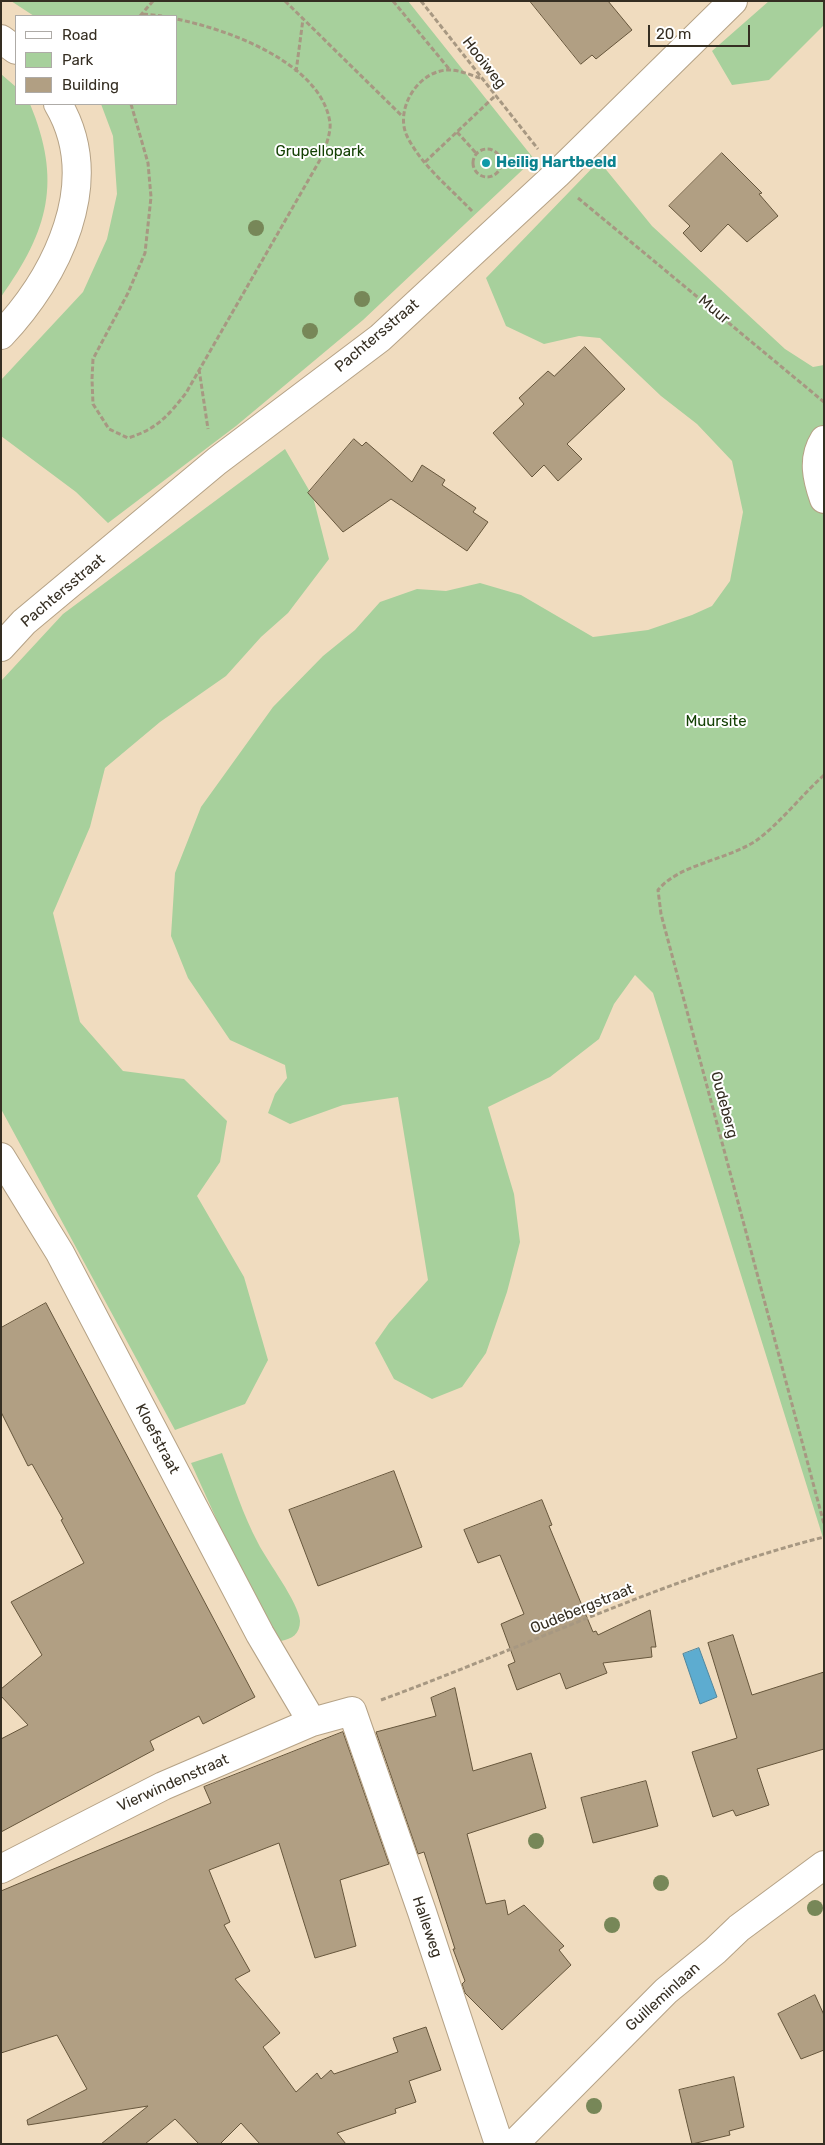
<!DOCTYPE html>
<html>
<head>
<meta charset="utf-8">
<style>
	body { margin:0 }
	#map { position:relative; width:825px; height:2145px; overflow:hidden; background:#f0dcbf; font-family:Rubik,sans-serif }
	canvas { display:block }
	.frame { position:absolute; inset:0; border:2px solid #352e22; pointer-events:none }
	.legend { position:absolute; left:15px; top:15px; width:162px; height:90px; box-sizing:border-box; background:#fff; border:1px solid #aeaba7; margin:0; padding:6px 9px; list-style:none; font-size:15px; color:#352e22 }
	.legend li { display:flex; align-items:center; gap:10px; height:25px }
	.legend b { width:25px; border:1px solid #aeaba7 }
	.scale { position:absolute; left:648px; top:25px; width:102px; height:22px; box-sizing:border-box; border:2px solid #352e22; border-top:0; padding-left:6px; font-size:15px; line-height:18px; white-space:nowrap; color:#352e22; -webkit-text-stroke:4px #fff; paint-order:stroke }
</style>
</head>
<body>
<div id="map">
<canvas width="825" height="2145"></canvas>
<div class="frame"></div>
<ul class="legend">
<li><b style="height:6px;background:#fff"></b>Road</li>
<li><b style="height:14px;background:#a7d09c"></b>Park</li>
<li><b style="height:14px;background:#b19f83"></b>Building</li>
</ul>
<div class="scale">20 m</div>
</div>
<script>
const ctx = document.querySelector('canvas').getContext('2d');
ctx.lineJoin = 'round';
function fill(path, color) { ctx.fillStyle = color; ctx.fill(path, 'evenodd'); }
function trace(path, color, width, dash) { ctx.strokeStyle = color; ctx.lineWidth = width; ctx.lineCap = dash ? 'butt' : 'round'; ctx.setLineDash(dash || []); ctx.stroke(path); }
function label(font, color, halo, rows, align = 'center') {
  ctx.font = font + ' Rubik,sans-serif'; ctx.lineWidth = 4; ctx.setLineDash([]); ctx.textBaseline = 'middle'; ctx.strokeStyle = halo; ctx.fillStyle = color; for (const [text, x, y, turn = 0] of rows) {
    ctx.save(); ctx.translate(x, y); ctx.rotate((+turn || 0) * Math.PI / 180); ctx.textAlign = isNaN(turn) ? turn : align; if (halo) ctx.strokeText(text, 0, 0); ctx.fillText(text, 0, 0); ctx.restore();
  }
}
const green = new Path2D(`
	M11 1H408L534 159 363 320 236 426 108 523 76 492 1 436V380L83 292 107 239 117 194 113 136 101 104H176V16H34Z
	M769 1H824V25L769 80 732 85 712 51Z
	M1 74 16 87V104H30C62 181 49 230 1 297Z
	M599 161 652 226 785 349 813 367 824 365V1541L653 993 635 975 614 1004 599 1039 550 1077 488 1107 514 1194 520 1242 507 1292 486 1353 462 1387 432 1399 394 1379 375 1343 389 1323 428 1280 398 1097 343 1105 290 1124 268 1113 275 1094 287 1078 285 1065 230 1040 188 978 171 936 175 873 201 807 273 707 323 656 355 630 380 602 417 589 446 591 480 583 521 595 593 637 648 630 692 615 712 606 730 581 743 512 732 461 697 424 661 396 600 338 579 336 544 344 506 326 486 278Z
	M285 449 313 497 329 559 288 613 261 637 226 676 160 722 105 768 90 827 53 913 80 1022 123 1071 184 1079 227 1121 220 1162 197 1196 244 1277 268 1360 245 1404 175 1430 1 1109V681L63 614Z
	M222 1453C233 1483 243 1515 258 1543 267 1561 299 1603 300 1621 300 1634 292 1639 281 1641L266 1628 191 1463Z`);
const water = new Path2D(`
	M699 1648 717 1697 700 1704 683 1654Z`);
const building = new Path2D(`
	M530 1H608L632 30 596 59 592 55 581 64Z
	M722 153 762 193 759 194 778 216 747 242 728 224 701 252 683 233 690 226 669 206Z
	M585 347 625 389 567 444 582 459 558 481 544 465 532 477 493 433 524 404 519 398 548 371 554 376Z
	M354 439 362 446 366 442 412 482 422 465 445 480 442 485 476 508 473 512 488 522 467 551 391 499 343 532 308 493Z
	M46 1303 255 1697 203 1724 199 1716 150 1741 154 1750 1 1832V1739L28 1725 1 1696V1689L42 1655 11 1602 84 1563 61 1520 63 1519 32 1464 28 1466 1 1412V1328Z
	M394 1471 422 1547 318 1586 289 1510Z
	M542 1500 552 1525 549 1526 593 1632 596 1631 598 1635 650 1610 656 1647H651L652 1657 603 1663 607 1673 566 1689 560 1673 517 1690 508 1665 515 1662 501 1624 524 1614 500 1555 478 1563 464 1530Z
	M733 1635 752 1695 824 1672V1749L757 1769 769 1805 736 1816 733 1810 713 1817 692 1752 737 1738 708 1643Z
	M455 1688 473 1771 531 1753 546 1808 467 1834 486 1904 505 1900 508 1915 524 1905 564 1946 559 1950 571 1965 502 2030 465 1993 462 1984 465 1981 453 1949H455L424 1852 418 1854 376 1732 436 1716 431 1698Z
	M343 1732 389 1864 340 1880 356 1946 315 1958 279 1843 209 1870 230 1922 224 1925 250 1971 235 1979 280 2033 263 2047 296 2092 317 2073 321 2079 331 2070 334 2074 398 2052 393 2038 426 2027 441 2070 409 2081 416 2102 395 2109 396 2113 337 2133 346 2144H260L241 2123 220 2144H199L175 2119 145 2144H101L148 2106 28 2125 27 2120 87 2089 57 2035 1 2053V1891L211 1803 204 1787Z
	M646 1781 658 1826 593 1843 581 1798Z
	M815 1995 824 2015V2050L801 2059 778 2014Z
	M734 2077 744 2127 729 2131 730 2135 692 2144 679 2090Z`);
const path = new Path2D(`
	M285 1 402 116
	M393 1 450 70
	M421 1 538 149
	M143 14 162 16
	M140 16 153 1
	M296 72 303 19
	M131 104 148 163 151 197 145 253 128 293 93 359 92 379 93 404 109 429 128 438C157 429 168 416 186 393L324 153C326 144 331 132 330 123 322 63 227 29 176 19
	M457 132 476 153
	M473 163a14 14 0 1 1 28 0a14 14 0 1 1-28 0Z
	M425 162 496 95
	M578 198 824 402
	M472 211C450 188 421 165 407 136 394 109 419 69 450 70 460 70 473 76 483 79
	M199 369 208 429
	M824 775C802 795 780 823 757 840 728 860 679 864 658 890L661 914 824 1524
	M381 1700C528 1646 671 1576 824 1537`);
const minor = new Path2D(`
	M824 440C812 459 817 479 824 499
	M1 647 24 622 217 461 380 338 557 174 733 1
	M1 1157 60 1253 260 1634 312 1722
	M1 1869 163 1786 312 1722 352 1711 422 1912 499 2144`);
const secondary = new Path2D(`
	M1 39 16 50
	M1 335C57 276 104 182 58 104
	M514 2144 666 1991 715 1951 739 1928 824 1865`);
const trees = [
	[256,228],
	[362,299],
	[310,331],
	[536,1841],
	[661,1883],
	[815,1908],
	[612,1925],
	[594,2106]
];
const markers = [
	[486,163,5,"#0f9aa8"]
];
const streetNames = [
	["Hooiweg",484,63,52],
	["Muur",714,310,40],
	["Pachtersstraat",377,336,-40],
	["Pachtersstraat",63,591,-40],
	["Oudeberg",724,1105,75],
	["Kloefstraat",157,1439,62],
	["Oudebergstraat",582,1609,-22],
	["Vierwindenstraat",173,1783,-24],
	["Halleweg",427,1927,71],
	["Guilleminlaan",663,1997,-42]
];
const parkNames = [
	["Grupellopark",320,152],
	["Muursite",716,722]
];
const cultureNames = [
	["Heilig Hartbeeld",496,163]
];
fill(green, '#a7d09c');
fill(water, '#5dacd0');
trace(water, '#51869c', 1);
fill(building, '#b19f83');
trace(building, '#66563c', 1);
trace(minor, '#b5a286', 30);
trace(secondary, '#b5a286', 30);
trace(path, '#a79882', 3, [5, 2.5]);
trace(minor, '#fff', 28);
trace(secondary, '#fff', 28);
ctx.fillStyle = '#778758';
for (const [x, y] of trees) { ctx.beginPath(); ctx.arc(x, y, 8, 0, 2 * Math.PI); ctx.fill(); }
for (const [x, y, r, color] of markers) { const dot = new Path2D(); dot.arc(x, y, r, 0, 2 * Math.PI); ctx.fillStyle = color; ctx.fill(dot); trace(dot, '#fff', 2); }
label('15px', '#352e22', '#fff', streetNames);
label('15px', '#144104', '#fff', parkNames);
label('bold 15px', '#0d838f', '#fff', cultureNames, 'left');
</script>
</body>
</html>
